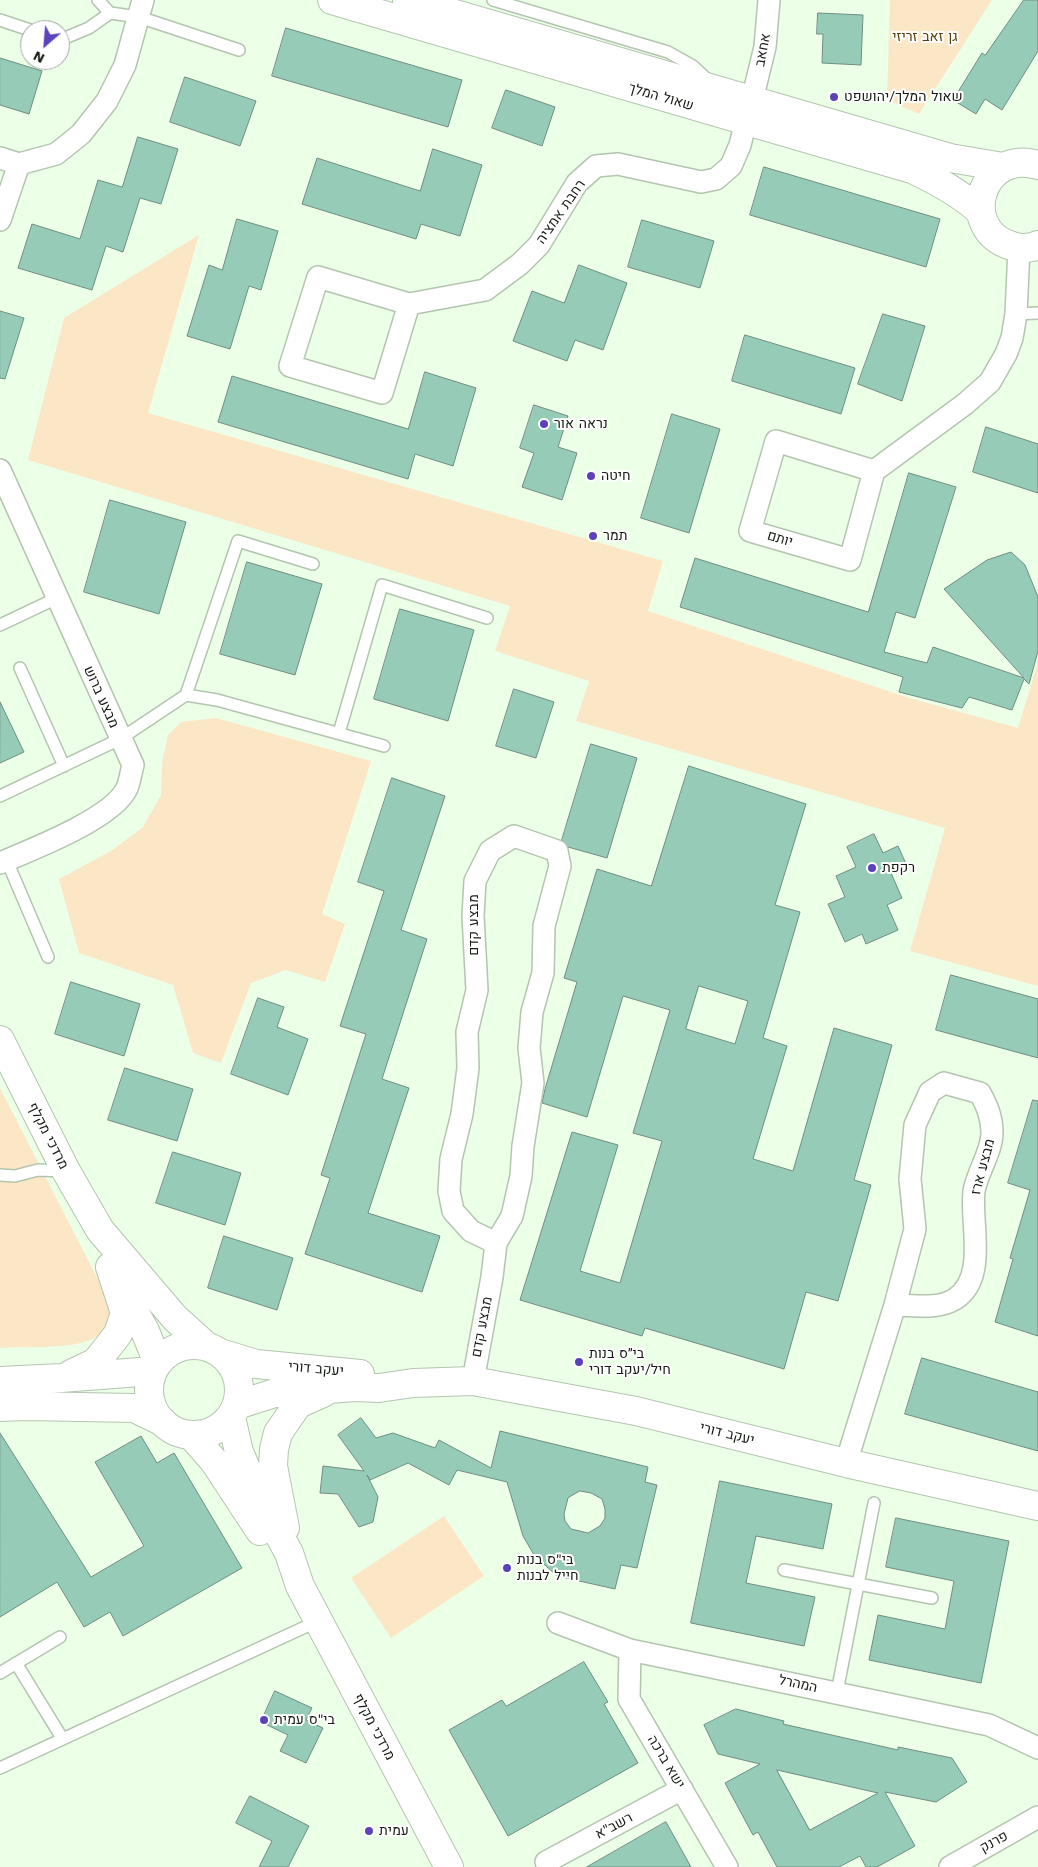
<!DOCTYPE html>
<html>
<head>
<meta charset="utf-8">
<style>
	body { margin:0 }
	#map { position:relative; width:1038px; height:1867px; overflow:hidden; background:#ecffe7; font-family:"Work Sans",sans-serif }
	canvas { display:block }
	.north { position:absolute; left:20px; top:20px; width:50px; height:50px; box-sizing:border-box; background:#fff; border:1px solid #a2a4a1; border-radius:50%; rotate:207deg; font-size:14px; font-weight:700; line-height:20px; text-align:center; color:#161c14 }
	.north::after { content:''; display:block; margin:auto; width:18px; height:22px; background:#5b42ba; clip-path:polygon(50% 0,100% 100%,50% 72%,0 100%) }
</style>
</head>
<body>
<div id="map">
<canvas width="1038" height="1867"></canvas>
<div class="north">N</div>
</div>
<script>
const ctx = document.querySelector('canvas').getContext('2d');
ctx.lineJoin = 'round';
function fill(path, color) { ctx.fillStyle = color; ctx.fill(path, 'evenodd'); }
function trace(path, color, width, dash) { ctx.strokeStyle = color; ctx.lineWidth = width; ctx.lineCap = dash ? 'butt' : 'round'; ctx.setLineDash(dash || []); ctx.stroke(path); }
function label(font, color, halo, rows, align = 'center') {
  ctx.font = font + ' "Work Sans",Heebo,sans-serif'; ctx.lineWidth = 4; ctx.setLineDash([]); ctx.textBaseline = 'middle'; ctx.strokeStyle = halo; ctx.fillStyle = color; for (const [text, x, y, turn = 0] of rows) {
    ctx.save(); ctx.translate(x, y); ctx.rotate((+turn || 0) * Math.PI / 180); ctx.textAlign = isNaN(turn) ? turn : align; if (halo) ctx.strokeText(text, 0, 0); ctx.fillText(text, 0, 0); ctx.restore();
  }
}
const green = new Path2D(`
	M890 0H992L919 114 887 100Z
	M199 235 148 413 663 561 648 611 906 697 1018 728 1038 662V986L910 951 945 828 576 721 589 681 495 651 510 606 28 460 64 318Z
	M216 718 371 761 322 914 345 924 325 982 286 970 251 983 221 1063 193 1053 173 985 79 953 59 879 111 851 143 827 161 795 162 763 168 735 181 722Z
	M0 1088 112 1307C109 1318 107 1331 96 1337 76 1350 25 1346 0 1348Z
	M444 1516 484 1576 391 1638 351 1578Z`);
const building = new Path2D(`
	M1024 0H1038V51L1002 110 985 99 976 114 953 100 982 53 985 55Z
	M818 13 863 15 861 65 822 63 823 34H817Z
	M286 28 462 80 448 127 272 76Z
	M0 58 42 71 29 114 0 105Z
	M185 77 256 101 240 146 170 122Z
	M506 90 555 107 542 146 492 128Z
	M138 137 178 149 161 204 140 198 123 252 106 246 92 290 18 268 32 224 80 239 98 180 122 187Z
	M433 149 482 165 460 236 421 224 416 239 302 204 317 158 420 191Z
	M764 167 940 219 926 267 750 215Z
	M237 219 278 231 261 290 249 286 230 349 187 336 209 265 222 270Z
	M642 220 714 241 700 288 628 267Z
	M579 265 627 283 603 350 575 340 567 361 513 341 532 291 564 303Z
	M0 311 24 318 5 379 0 378Z
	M883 314 925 326 902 401 858 384Z
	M745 335 855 368 841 414 732 381Z
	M425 372 476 388 453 466 415 454 408 479 218 422 232 376 408 429Z
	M534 405 568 416 558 447 577 453 562 500 522 487 534 453 520 448Z
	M672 414 720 429 689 533 641 518Z
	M986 427 1038 444V493L973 472Z
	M909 473 956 487 915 618 896 612 884 652 927 663 933 647 1024 678 944 589 987 560 1011 552 1025 565 1038 597V651L1029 684 1024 679 1012 710 969 697 962 708 899 692 903 677 680 607 695 558 868 612Z
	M110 500 186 522 159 614 84 592Z
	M247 562 322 584 295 675 220 654Z
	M400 609 474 630 448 721 374 699Z
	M514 689 554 702 536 758 496 746Z
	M0 702 24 752 0 763Z
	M591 744 637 758 607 858 568 847 562 840Z
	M689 766 806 804 775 905 800 912 763 1038 787 1046 753 1159 793 1171 834 1028 892 1045 854 1180 871 1185 838 1301 806 1292 784 1369 645 1328 642 1336 520 1300 572 1132 618 1145 580 1271 620 1283 662 1141 633 1133 670 1010 623 996 587 1117 542 1103 545 1089 577 982 564 978 597 869 651 886ZM699 986 748 1001 735 1044 686 1029Z
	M392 778 445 796 401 930 427 939 382 1079 409 1088 368 1213 440 1236 422 1292 305 1254 330 1178 321 1175 366 1034 340 1026 384 891 358 882Z
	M874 834 883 853 898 846 907 866 891 873 902 898 887 905 898 930 866 944 862 934 845 942 828 904 845 897 836 876 856 867 847 847Z
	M951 975 1038 999V1058L936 1030Z
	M71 982 140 1004 124 1056 55 1034Z
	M258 998 284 1007 277 1027 308 1039 288 1095 231 1074Z
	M125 1068 193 1089 177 1141 108 1120Z
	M1033 1100 1038 1101V1336L995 1322 1013 1259 1010 1258 1030 1190 1008 1183Z
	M173 1152 241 1173 225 1225 156 1203Z
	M224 1236 293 1258 277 1310 208 1288Z
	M922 1358 1038 1392V1451L905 1414Z
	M361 1418 376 1438 393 1433 435 1448 439 1440 491 1468 500 1431 648 1467 645 1482 657 1485 637 1568 621 1565 615 1589 557 1576 534 1555 523 1536 507 1482 457 1470 449 1485 408 1463 370 1480 367 1475 378 1497 373 1522 359 1527 338 1494 320 1493 323 1466 364 1471 338 1435ZM580 1491 591 1493 602 1499 605 1509V1518L600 1526 588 1533 571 1529 565 1521 564 1514 568 1498Z
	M0 1433 91 1577 144 1546 95 1462 141 1436 157 1463 174 1453 242 1568 123 1636 110 1612 84 1627 57 1582 0 1617Z
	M720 1481 832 1504 823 1549 756 1536 746 1583 815 1597 804 1646 691 1623Z
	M896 1518 1009 1541 981 1683 869 1660 878 1615 945 1629 954 1581 886 1567Z
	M584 1662 608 1702 604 1704 638 1763 508 1836 449 1730 502 1700 506 1706Z
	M275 1691 312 1708 306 1720 323 1728 306 1763 280 1751 288 1735 261 1722Z
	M736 1709 784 1721 783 1724 898 1750V1747L952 1758 967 1782 936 1802 885 1792 915 1846 877 1867H866L860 1856 839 1867H777L758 1832 753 1835 725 1783 760 1764 718 1754 704 1725ZM777 1770 878 1793 810 1830Z
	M250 1796 309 1826 288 1867H259L272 1841 236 1823Z
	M666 1822 691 1867H587Z`);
const service = new Path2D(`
	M98 0 110 13 139 17 239 50
	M493 0 668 52 693 66 709 81
	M0 20 30 30
	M60 40 89 28 110 13
	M1016 314 1038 313
	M0 625 57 598
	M20 668 64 766
	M186 695 238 541 313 564
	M339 733 382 585 487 618
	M0 796 120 739 186 695 217 700 384 746
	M7 861 48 957
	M0 1175 15 1176 38 1170 65 1171
	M784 1570 932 1598
	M16 1663 62 1738
	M0 1673 60 1637
	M837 1692 874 1503
	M0 1768 318 1621`);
const minor = new Path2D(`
	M752 100 765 47 769 0
	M0 158 19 164 0 220
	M19 164 56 154 81 134 107 101 125 65 143 0
	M318 277 409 304 382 393 290 366Z
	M409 304 485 290 520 264 539 245 577 183 596 166 618 164 701 182 716 179 731 166 740 145 746 121
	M776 441 874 471 850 560 750 531Z
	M0 470 133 765C131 772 130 781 127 788 114 818 31 850 0 863
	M874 471 965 404 990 382 1006 354 1012 338 1016 314 1019 248
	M514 836 557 851 560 866 544 926 543 973 532 1012 529 1048 533 1083 523 1146 521 1176 512 1216 496 1243 471 1231 453 1211 449 1191 451 1159 462 1114 468 1068 467 1032 477 990 473 916 475 881 490 851Z
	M473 1381 492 1277 496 1243
	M846 1463 895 1305 915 1229 910 1179 915 1125 930 1092 944 1083 980 1093C987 1106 992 1117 992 1133 992 1151 977 1173 974 1191 970 1223 988 1278 955 1299 938 1310 914 1305 895 1305
	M558 1623 630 1650 989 1725 1038 1748
	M630 1650 629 1699 727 1867
	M546 1862 682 1789
	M950 1867 1038 1817`);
const tertiary = new Path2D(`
	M332 0 912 169C938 181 960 193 981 212
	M407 0 950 158 1003 167
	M1038 165C980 148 957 230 1012 246 1021 249 1029 249 1038 245
	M0 1040 66 1171 100 1230 175 1318 206 1346
	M124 1293 145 1331 158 1363
	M149 1390a45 45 0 1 1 90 0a45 45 0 1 1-90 0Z
	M220 1353 256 1364 360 1374
	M71 1374 96 1362 118 1334 125 1313 110 1267
	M0 1381 61 1378 153 1371
	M237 1405 275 1393 301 1391 355 1387 379 1388 413 1383 473 1381 636 1411 846 1463 1038 1506
	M0 1407 26 1406 134 1408 163 1422
	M231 1417 239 1452 258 1496 289 1553 300 1586 449 1867
	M191 1435 214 1461 260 1531
	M285 1528 273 1466 274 1449 278 1433 298 1404 323 1393`);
const markers = [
	[834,97,5,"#5b42ba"],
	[544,424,5,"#5b42ba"],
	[591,476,5,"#5b42ba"],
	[593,536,5,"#5b42ba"],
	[872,868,5,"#5b42ba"],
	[579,1362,5,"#5b42ba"],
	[507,1568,5,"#5b42ba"],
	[264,1720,5,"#5b42ba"],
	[369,1831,5,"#5b42ba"]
];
const parkNames = [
	["גן זאב זריזי",925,37]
];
const streetNames = [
	["אחאב",763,50,-80],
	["שאול המלך",661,97,16],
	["רחבת אמציה",561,212,-55],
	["יותם",780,539,16],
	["מבצע ברוש",101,697,66],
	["מבצע קדם",474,925,-90],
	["מרדכי מקלף",48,1136,63],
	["מבצע ארז",983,1167,-75],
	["מבצע קדם",482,1327,-79],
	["יעקב דורי",316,1369,5],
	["יעקב דורי",727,1434,14],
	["המהרל",798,1684,12],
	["מרדכי מקלף",374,1727,62],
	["ישא ברכה",666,1762,59],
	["רשב\"א",614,1826,-28],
	["פרנק",994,1842,-29]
];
const poiNames = [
	["שאול המלך/יהושפט",844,97],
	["נראה אור",554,424],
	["חיטה",601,476],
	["תמר",603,536],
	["רקפת",882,868],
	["בי״ס בנות",589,1354],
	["חיל/יעקב דורי",589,1370],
	["בי\"ס בנות",517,1560],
	["חייל לבנות",517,1576],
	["בי\"ס עמית",274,1720],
	["עמית",379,1831]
];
fill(green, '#fbe7c6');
fill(building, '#96ccb7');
trace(building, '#6f8d81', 1);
trace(service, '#b3c5ae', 14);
trace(minor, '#b3c5ae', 24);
trace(tertiary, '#b3c5ae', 30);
trace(service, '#fff', 11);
trace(minor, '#fff', 21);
trace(tertiary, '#fff', 28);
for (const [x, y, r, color] of markers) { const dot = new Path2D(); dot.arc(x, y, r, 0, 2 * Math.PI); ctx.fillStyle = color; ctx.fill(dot); trace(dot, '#fff', 2); }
label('14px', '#573d07', '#fff', parkNames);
label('14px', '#161c14', '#fff', streetNames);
label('14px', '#161c14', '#fff', poiNames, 'left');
</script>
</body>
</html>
